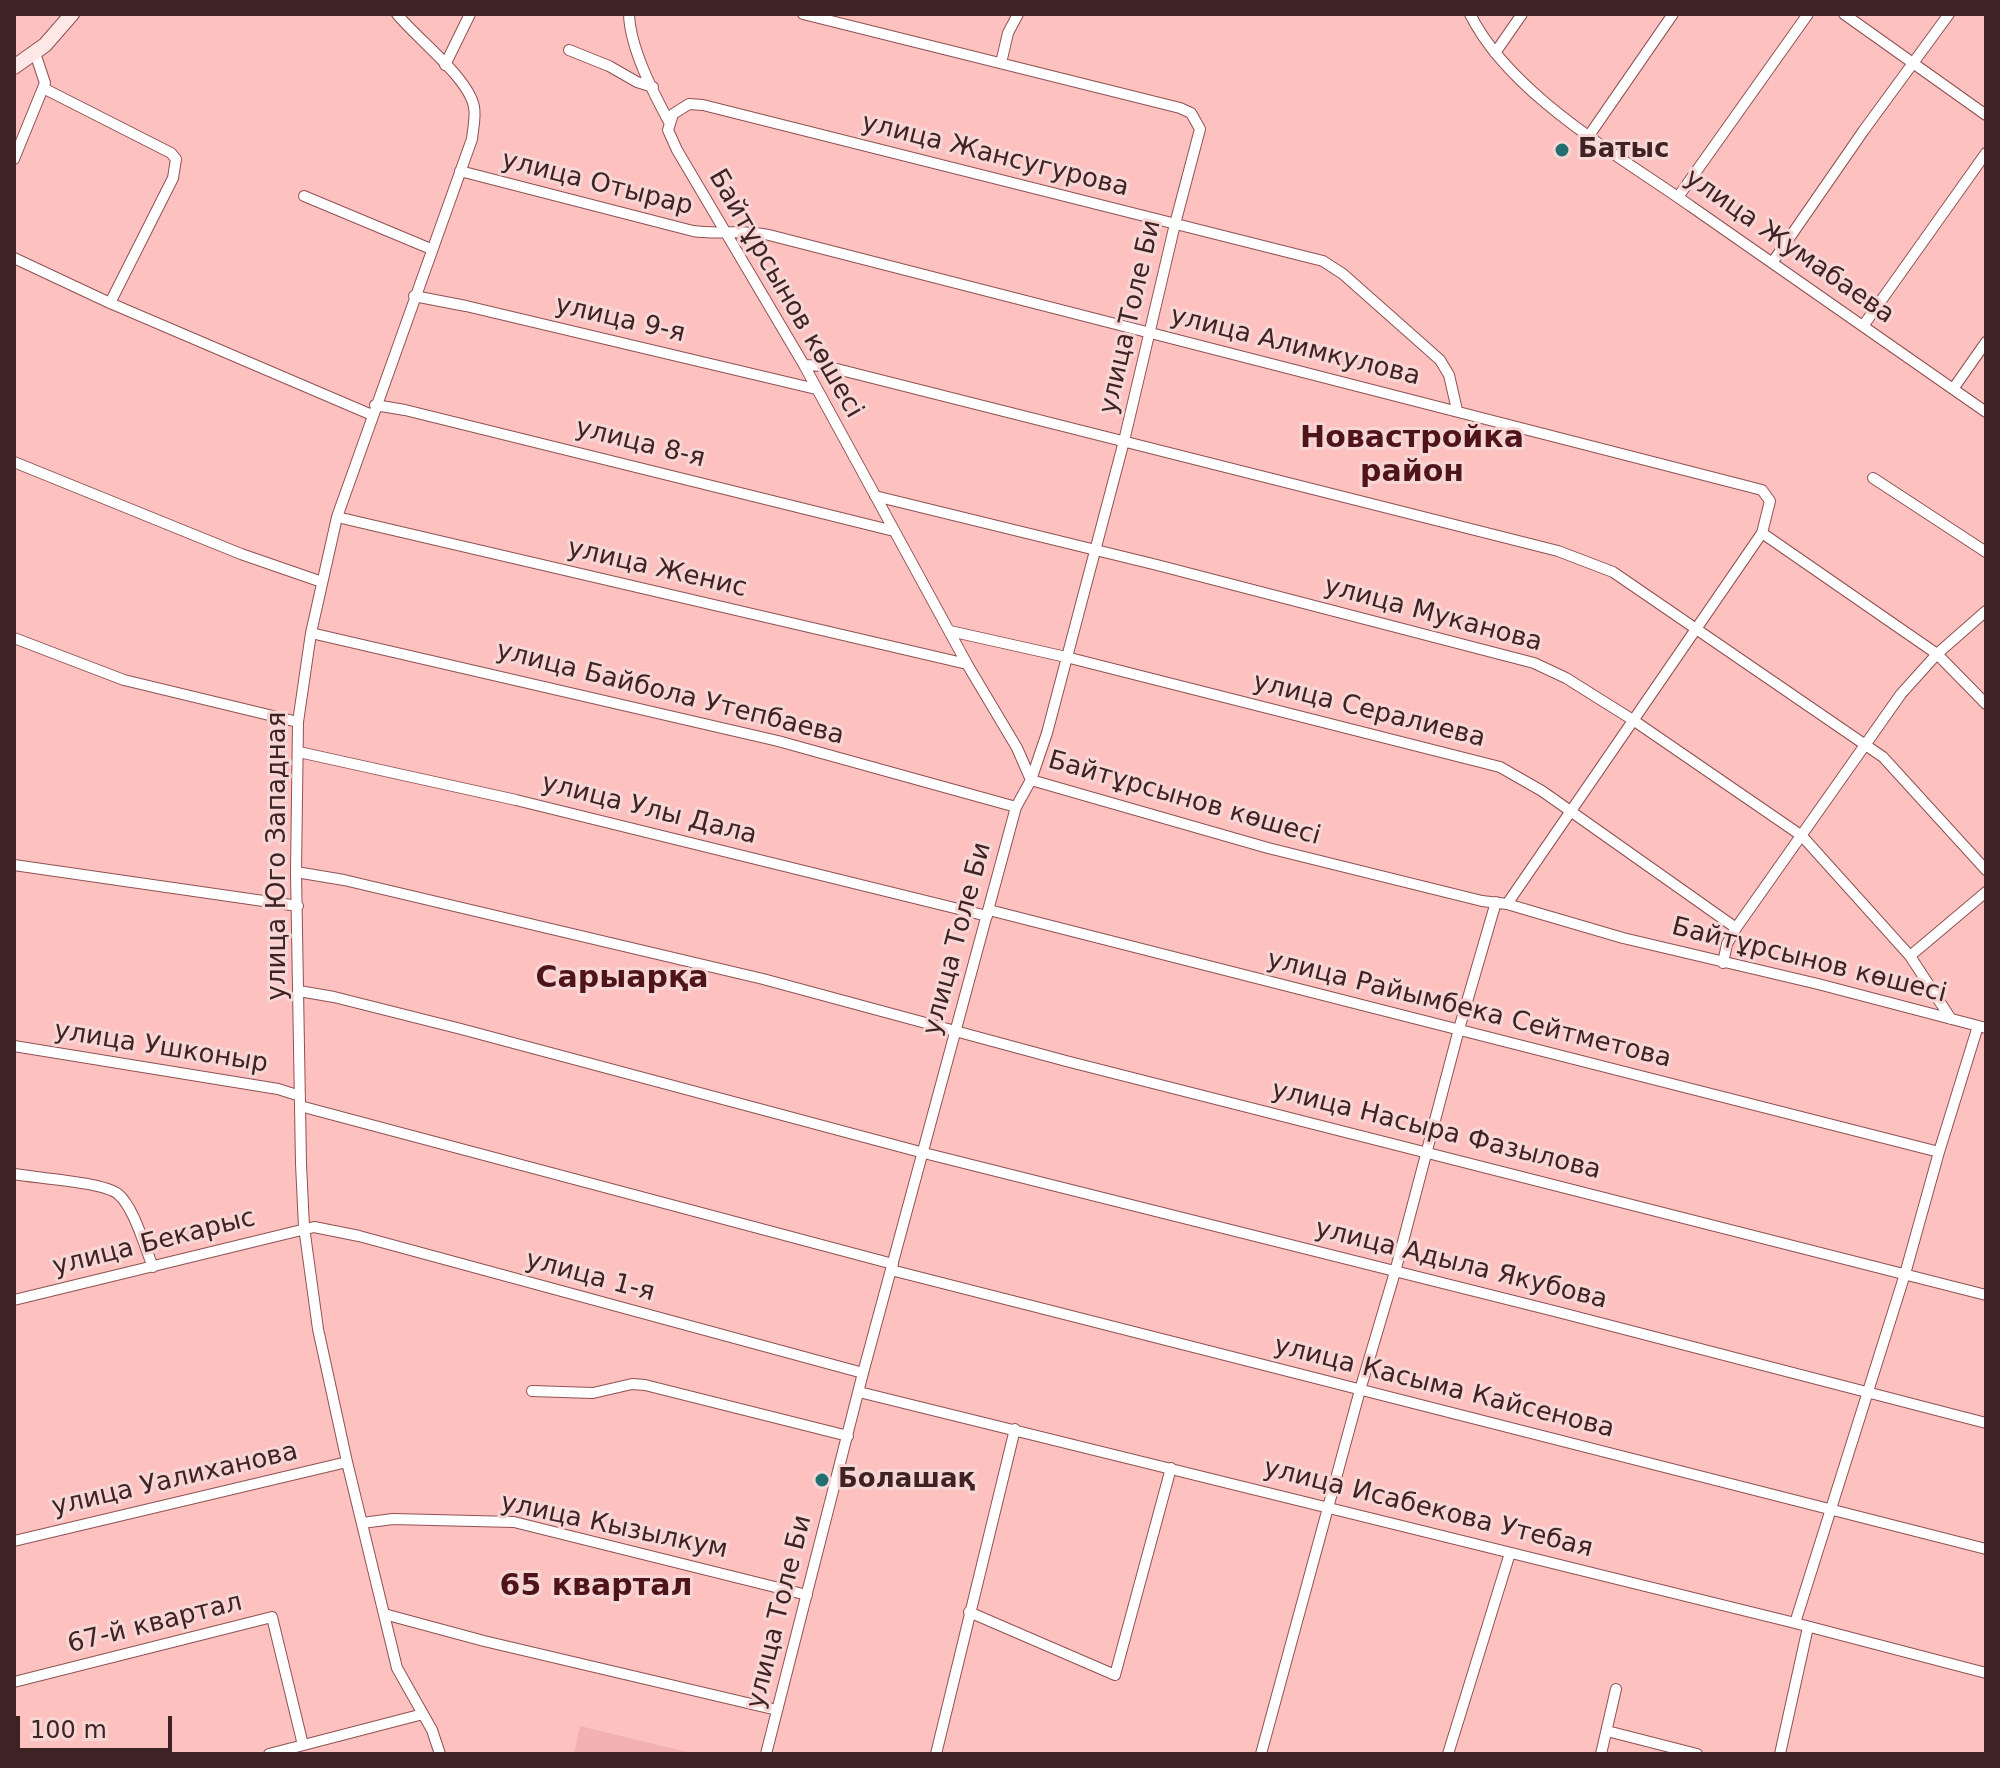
<!DOCTYPE html>
<html>
<head>
<meta charset="utf-8">
<style>
	body { margin:0 }
	#map { position:relative; width:2000px; height:1768px; overflow:hidden; background:#fdc1c0; font-family:"DejaVu Sans",sans-serif }
	canvas { display:block }
	.frame { position:absolute; inset:0; border:16px solid #3f2324; pointer-events:none }
	.scale { position:absolute; left:16px; top:1716px; width:156px; height:36px; box-sizing:border-box; border:4px solid #3f2324; border-top:0; padding-left:10px; font-size:24px; line-height:28px; white-space:nowrap; color:#3f2324; -webkit-text-stroke:6px #f6d7d6; paint-order:stroke }
</style>
</head>
<body>
<div id="map">
<canvas width="2000" height="1768"></canvas>
<div class="frame"></div>
<div class="scale">100 m</div>
</div>
<script>
const ctx = document.querySelector('canvas').getContext('2d');
ctx.lineJoin = 'round';
function fill(path, color) { ctx.fillStyle = color; ctx.fill(path, 'evenodd'); }
function trace(path, color, width, dash) { ctx.strokeStyle = color; ctx.lineWidth = width; ctx.lineCap = dash ? 'butt' : 'round'; ctx.setLineDash(dash || []); ctx.stroke(path); }
function label(font, color, halo, rows, align = 'center') {
  ctx.font = font + ' "DejaVu Sans",sans-serif'; ctx.lineWidth = 6; ctx.setLineDash([]); ctx.textBaseline = 'middle'; ctx.strokeStyle = halo; ctx.fillStyle = color; for (const [text, x, y, turn = 0] of rows) {
    ctx.save(); ctx.translate(x, y); ctx.rotate((+turn || 0) * Math.PI / 180); ctx.textAlign = isNaN(turn) ? turn : align; if (halo) ctx.strokeText(text, 0, 0); ctx.fillText(text, 0, 0); ctx.restore();
  }
}
const built = new Path2D(`
	M580 1726 691 1753 696 1754H574Z`);
const minor = new Path2D(`
	M397 14C417 39 469 78 474 107 476 117 473 128 472 139L337 517 311 633 298 722 296 872 301 1164 304 1227 318 1329 347 1462 397 1668 432 1730 440 1754
	M629 14C630 48 653 92 669 122
	M1470 14C1510 95 1620 156 1692 207 1790 276 1888 344 1986 412
	M1844 14 1986 115
	M569 50 609 66 637 82 653 87
	M1495 53 1522 14
	M1001 63 1008 33 1018 14
	M445 65 470 14
	M43 88 171 153 176 159 173 178 110 303
	M1588 137 1673 14
	M14 159 45 83 35 53
	M460 171 693 231C719 235 743 229 769 235L1762 490 1770 501 1762 533 1507 904
	M304 196 431 249
	M1678 197 1808 14
	M14 258 110 303 372 415
	M1772 263 1864 130 1949 14
	M414 296 466 306 816 389
	M1863 326 1986 153
	M804 365 825 366 1558 551 1613 572 1883 757 1986 870
	M1953 389 1986 342
	M375 405 405 410 894 531
	M1457 410 1449 375 1440 360 1343 274 1323 261 703 105 689 104 673 114 668 130 677 150 804 365 967 664 1017 748 1031 780 1268 848 1482 901 1507 904 1623 938 1818 984 1986 1028
	M14 462 241 554 322 582
	M1873 478 1986 552
	M875 496 1157 565 1534 663 1566 678 1633 720 1802 836 1910 956 1951 1019
	M337 517 967 664
	M1762 533 1937 654 1986 704
	M950 631 1066 657 1500 767 1542 791 1736 928
	M311 633 778 741 1016 807
	M14 638 124 680 298 722
	M299 752 516 800 987 916
	M14 865 298 906
	M296 872 344 880 763 979 1066 1061 1986 1295
	M989 910 1939 1152
	M1910 956 1986 892
	M1723 963 1727 944 1736 928 1901 694 1937 654 1986 611
	M299 991 334 997 461 1029 924 1153 1558 1312 1986 1423
	M14 1046 278 1089 300 1096
	M300 1106 893 1264
	M14 1174C36 1178 103 1182 118 1194 134 1207 145 1248 153 1267
	M891 1270 1986 1549
	M14 1300 314 1227 359 1236 863 1373
	M532 1391 593 1393 632 1384 645 1385 848 1436
	M859 1392 1795 1623 1986 1673
	M362 1523 393 1519 514 1522 807 1595
	M14 1541 347 1462
	M969 1612 1115 1675 1171 1468
	M384 1614 484 1641 777 1710
	M1795 1623 1905 1274 1939 1152 1978 1026
	M14 1682 272 1617 303 1745
	M1607 1731 1697 1754
	M269 1754 423 1714
	M766 1754 863 1373 1016 807 1031 780 1047 733 1124 441 1175 224 1200 129 1191 113 1180 108 803 14
	M936 1754 1015 1429
	M1261 1754 1360 1390 1395 1272 1459 1029 1496 902
	M1448 1754 1510 1553
	M1601 1754 1616 1689
	M1780 1754 1808 1627`);
const secondary = new Path2D(`
	M14 67 45 45 72 14`);
const markers = [
	[1562,150,8,"#236e71"],
	[822,1480,8,"#236e71"]
];
const poiNames = [
	["Батыс",1578,150],
	["Болашақ",838,1480]
];
const streetNames = [
	["улица Жансугурова",995,156,14],
	["улица Отырар",597,184,14],
	["улица Жумабаева",1789,247,35],
	["Байтұрсынов көшесі",785,294,60],
	["улица Толе Би",1131,317,-77],
	["улица 9-я",620,320,13],
	["улица Алимкулова",1295,347,14],
	["улица 8-я",640,444,14],
	["улица Женис",657,569,13],
	["улица Муканова",1433,615,15],
	["улица Байбола Утепбаева",670,694,14],
	["улица Сералиева",1369,711,14],
	["Байтұрсынов көшесі",1184,799,16],
	["улица Улы Дала",649,810,14],
	["улица Юго Западная",278,856,-90],
	["улица Толе Би",958,939,-75],
	["Байтұрсынов көшесі",1809,961,14],
	["улица Райымбека Сейтметова",1469,1010,14],
	["улица Ушконыр",161,1048,9],
	["улица Насыра Фазылова",1436,1131,14],
	["улица Бекарыс",154,1243,-14],
	["улица Адыла Якубова",1461,1265,14],
	["улица 1-я",590,1277,15],
	["улица Касыма Кайсенова",1444,1388,14],
	["улица Уалиханова",175,1480,-13],
	["улица Исабекова Утебая",1428,1509,14],
	["улица Кызылкум",614,1527,12],
	["улица Толе Би",780,1612,-76],
	["67-й квартал",155,1624,-14]
];
const quarterNames = [
	["Новастройка",1412,439],
	["район",1412,473],
	["Сарыарқа",622,979],
	["65 квартал",596,1587]
];
fill(built, '#f3b2b1');
trace(minor, '#905152', 12);
trace(secondary, '#905152', 16);
trace(minor, '#fff', 10);
trace(secondary, '#fee7e7', 14);
for (const [x, y, r, color] of markers) { const dot = new Path2D(); dot.arc(x, y, r, 0, 2 * Math.PI); ctx.fillStyle = color; ctx.fill(dot); trace(dot, '#f6d7d6', 3); }
label('bold 26px', '#3f2324', '#f6d7d6', poiNames, 'left');
label('26px', '#3f2324', '#f6d7d6', streetNames);
label('bold 30px', '#4e1419', '#f6d7d6', quarterNames);
</script>
</body>
</html>
